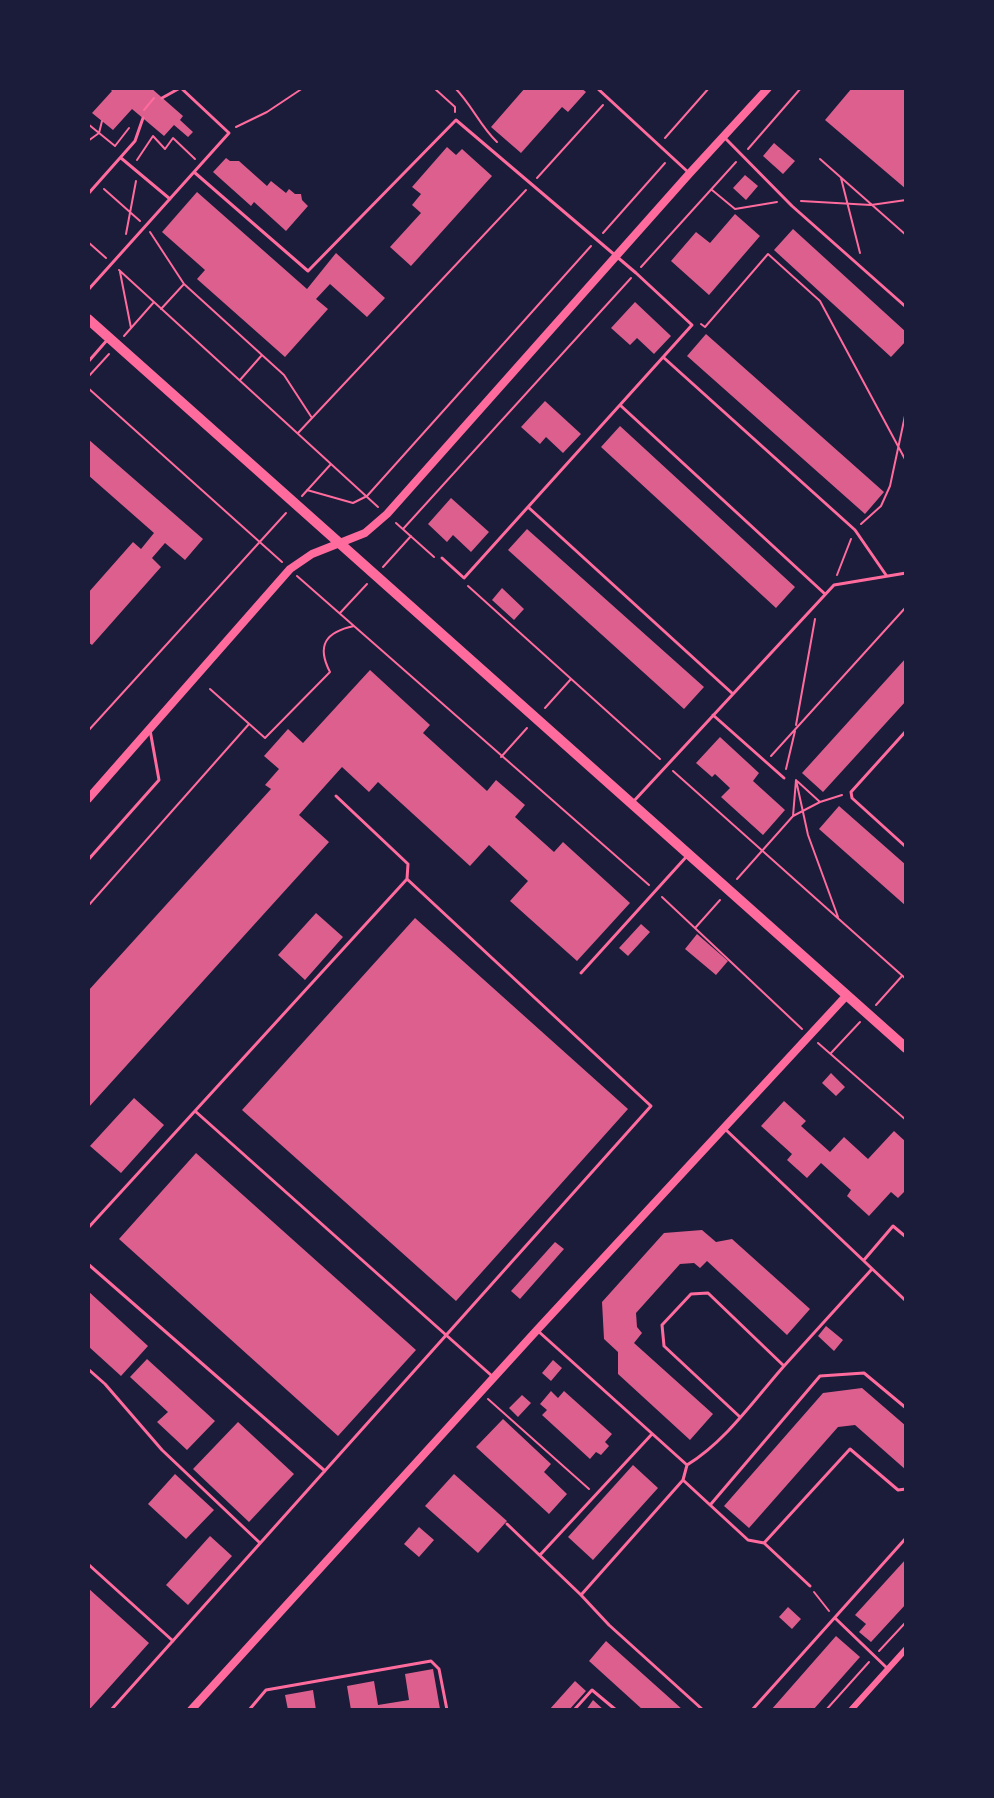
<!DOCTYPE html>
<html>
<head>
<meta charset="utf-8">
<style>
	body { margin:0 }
	#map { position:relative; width:994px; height:1798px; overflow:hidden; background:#1b1b3a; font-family:Montserrat,sans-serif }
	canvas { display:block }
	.frame { position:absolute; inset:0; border:90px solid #1b1b3a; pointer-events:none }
</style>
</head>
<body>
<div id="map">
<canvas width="994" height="1798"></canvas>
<div class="frame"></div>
</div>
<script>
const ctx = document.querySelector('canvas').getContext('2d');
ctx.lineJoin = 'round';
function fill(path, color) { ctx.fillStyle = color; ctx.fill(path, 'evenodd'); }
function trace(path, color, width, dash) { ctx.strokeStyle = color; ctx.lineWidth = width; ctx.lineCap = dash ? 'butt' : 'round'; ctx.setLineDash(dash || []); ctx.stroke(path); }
const building = new Path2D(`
	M109 88H151L183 116 180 120 193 132 188 137 174 125 164 136 132 109 113 130 92 113 112 91Z
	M525 88H581L586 92 568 112 562 107 521 153 491 127Z
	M852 88H906V189L825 120Z
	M774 143 795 161 783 174 763 156Z
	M447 147 456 155 462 149 492 176 411 266 390 247 421 213 412 205 421 194 412 187Z
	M226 158 230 161H239L267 186 271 181 286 193 289 189 295 194H301L302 200 308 206 286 231 254 202 251 206 213 172Z
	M745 175 758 186 746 200 733 188Z
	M197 192 307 289 336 253 385 298 367 317 330 284 316 299 328 309 285 357 197 279 205 270 162 232Z
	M735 214 760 236 709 295 671 261 696 232 710 243Z
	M793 229 906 332V341L891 357 774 250Z
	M635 302 671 336 654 354 637 338 630 345 611 328Z
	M706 334 884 492 865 514 687 356Z
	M545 401 581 434 563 453 546 437 540 444 521 427Z
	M620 426 795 587 776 608 601 447Z
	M88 439 203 539 185 560 165 543 152 558 161 567 92 645 88 642V593L133 542 141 549 154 533 88 475Z
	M451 498 489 532 471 552 453 535 447 542 428 524Z
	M527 529 704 687 684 709 508 550Z
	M502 588 524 609 514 620 492 600Z
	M906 658V701L823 792 802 773Z
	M370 670 430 725 423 733 487 791 496 780 525 805 515 817 554 852 563 842 630 903 577 961 510 901 528 881 489 845 470 866 378 782 369 792 342 767 299 815 329 842 88 1108V991L271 789 265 785 279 769 264 756 288 729 303 743Z
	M720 737 759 773 753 781 785 810 763 835 721 797 730 788 715 774 712 777 696 763Z
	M839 806 906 865V906L819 829Z
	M316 913 343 937 305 980 278 955Z
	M415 918 628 1109 456 1301 242 1110Z
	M641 924 650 932 628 956 619 948Z
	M697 934 728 961 716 975 685 949Z
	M831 1073 845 1087 836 1096 822 1083Z
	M134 1098 164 1125 121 1173 90 1146Z
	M784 1101 806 1121 801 1126 830 1152 844 1137 868 1159 894 1131 906 1142V1190L898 1198 891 1192 869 1216 847 1196 851 1190 821 1163 807 1178 787 1160 792 1154 761 1126Z
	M196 1153 416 1350 338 1436 119 1239Z
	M702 1230 716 1242 732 1239 810 1309 787 1335 707 1261 700 1268 694 1263 680 1264 636 1313 637 1327 642 1333 634 1343 713 1414 690 1440 618 1374V1352L604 1339 602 1302 664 1233Z
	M555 1242 564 1249 520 1299 511 1291Z
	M88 1291 148 1346 121 1376 88 1346Z
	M826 1326 843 1340 834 1351 818 1336Z
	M147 1359 215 1421 187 1450 157 1422 168 1412 130 1377Z
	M553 1360 562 1368 551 1381 542 1373Z
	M862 1388 906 1426V1470L855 1425 838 1427 749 1528 724 1506 823 1393Z
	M551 1391 558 1398 564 1391 612 1434 605 1442 609 1446 601 1455 596 1452 590 1459 542 1415 547 1410 540 1404Z
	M522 1395 531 1403 518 1417 509 1408Z
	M503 1419 551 1464 544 1472 567 1494 549 1514 476 1447Z
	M238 1422 294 1474 249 1522 193 1469Z
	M633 1465 658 1488 593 1560 568 1537Z
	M175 1474 214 1510 186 1539 148 1504Z
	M454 1474 507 1521 478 1553 425 1506Z
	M419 1527 434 1540 419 1557 404 1544Z
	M210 1536 232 1556 188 1605 166 1585Z
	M906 1559V1604L871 1642 859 1632 866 1624 855 1615Z
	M88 1588 149 1643 89 1710H88Z
	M788 1607 801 1619 792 1629 779 1617Z
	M836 1636 860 1657 813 1710H771Z
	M606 1641 683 1710H643L589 1661Z
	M433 1669 440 1709 351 1710 347 1686 374 1681 378 1705 409 1700 405 1674Z
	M575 1681 586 1691 569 1710H549Z
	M313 1690 316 1710H288L285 1695Z
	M593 1700 604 1710H586Z`);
const path = new Path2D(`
	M434 88 455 107V112
	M455 88C472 105 480 126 497 142
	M144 110 154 98
	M88 124 115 146 129 128
	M236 127 267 112 303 88
	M665 138 709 88
	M88 141 99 133 102 121
	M748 149 801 88
	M820 159 906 235
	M137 160 153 136 165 149 173 138 195 159
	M537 178 603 105
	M841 178 860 253
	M104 189 140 221
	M712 190 735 209 777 202
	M801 201 871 205 906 200
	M150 232 184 284 284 375 312 418 298 433
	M603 233 665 163
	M126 234 136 181
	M88 242 106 258
	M641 267 736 162
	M119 270 378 507
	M120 272 131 328
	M161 309 184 284
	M701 324 705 327 768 254 820 301 906 461
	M124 336 154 302
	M88 377 109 354
	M240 380 262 355
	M88 388 282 562
	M312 418 526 190
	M307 490 353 503 367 496 591 246
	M302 496 331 464
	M396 523 434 557
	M861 524 881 506 890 486 906 411
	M403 529 631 278
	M383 567 411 536
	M837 575 851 539
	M297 576 649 885
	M468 586 660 759
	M340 613 367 584
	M210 689 265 738 330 672C316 645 326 632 354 626
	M545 708 571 679
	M796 725 815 619
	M88 731 286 513
	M771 756 906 607
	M501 757 527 728
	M786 769 795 731
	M673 771 906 979
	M797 781 820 802 842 795
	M793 816 820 802
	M737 879 793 816 796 780 808 835 838 917
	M662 897 802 1029
	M88 906 249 724
	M696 927 720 900
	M876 1005 902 976
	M818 1043 906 1120
	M831 1053 860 1022
	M488 1399 589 1489
	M814 1592 829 1611
	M879 1651 906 1622
	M826 1710 869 1662`);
const service = new Path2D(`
	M597 88 688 172
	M162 98 180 88
	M725 138 792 206 906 307
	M121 158 170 199
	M194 172 308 271 456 120 636 273 692 325 464 578 442 558
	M88 194 135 141 143 118
	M88 290 229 133 181 88
	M663 357 855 530 886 575
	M88 362 108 339
	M620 405 825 594
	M528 507 733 694
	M713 715 784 778
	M906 731 851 792 852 798 906 847
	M336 796 408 864 407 879
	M633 802 834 585 906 573
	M88 860 159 780 150 730
	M581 973 687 856
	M195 1111 492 1376
	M725 1129 906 1301
	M88 1228 407 879 651 1106 111 1710
	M864 1260 893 1226 906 1237
	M88 1264 325 1471
	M538 1331 687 1465C726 1441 754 1400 784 1366L708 1293 691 1294 662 1325 664 1346 740 1417
	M784 1366 872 1269
	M88 1369 105 1384 162 1450 260 1543
	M683 1480 748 1540 764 1543
	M711 1504 820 1376 864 1373 906 1408
	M507 1524 581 1595 609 1625 703 1710
	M540 1555 652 1434
	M88 1564 173 1641
	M810 1586 764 1543 850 1449 898 1490 906 1489
	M581 1595 683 1480 687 1465
	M835 1618 888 1669
	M249 1710 266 1690 431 1661 439 1669 447 1710
	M574 1710 592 1690 616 1710
	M752 1710 906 1538`);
const minor = new Path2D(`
	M851 1710 906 1649`);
const tertiary = new Path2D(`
	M88 799 290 569 312 554 365 533 387 514 689 174 768 88
	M191 1710 537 1330 847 995`);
const primary = new Path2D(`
	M88 319 906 1048`);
fill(building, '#dd5f8e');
trace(path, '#ff6b9d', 2);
trace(service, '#ff6b9d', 3);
trace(minor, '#ff6b9d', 6);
trace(tertiary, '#ff6b9d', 8);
trace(primary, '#ff6b9d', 10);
</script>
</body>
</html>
